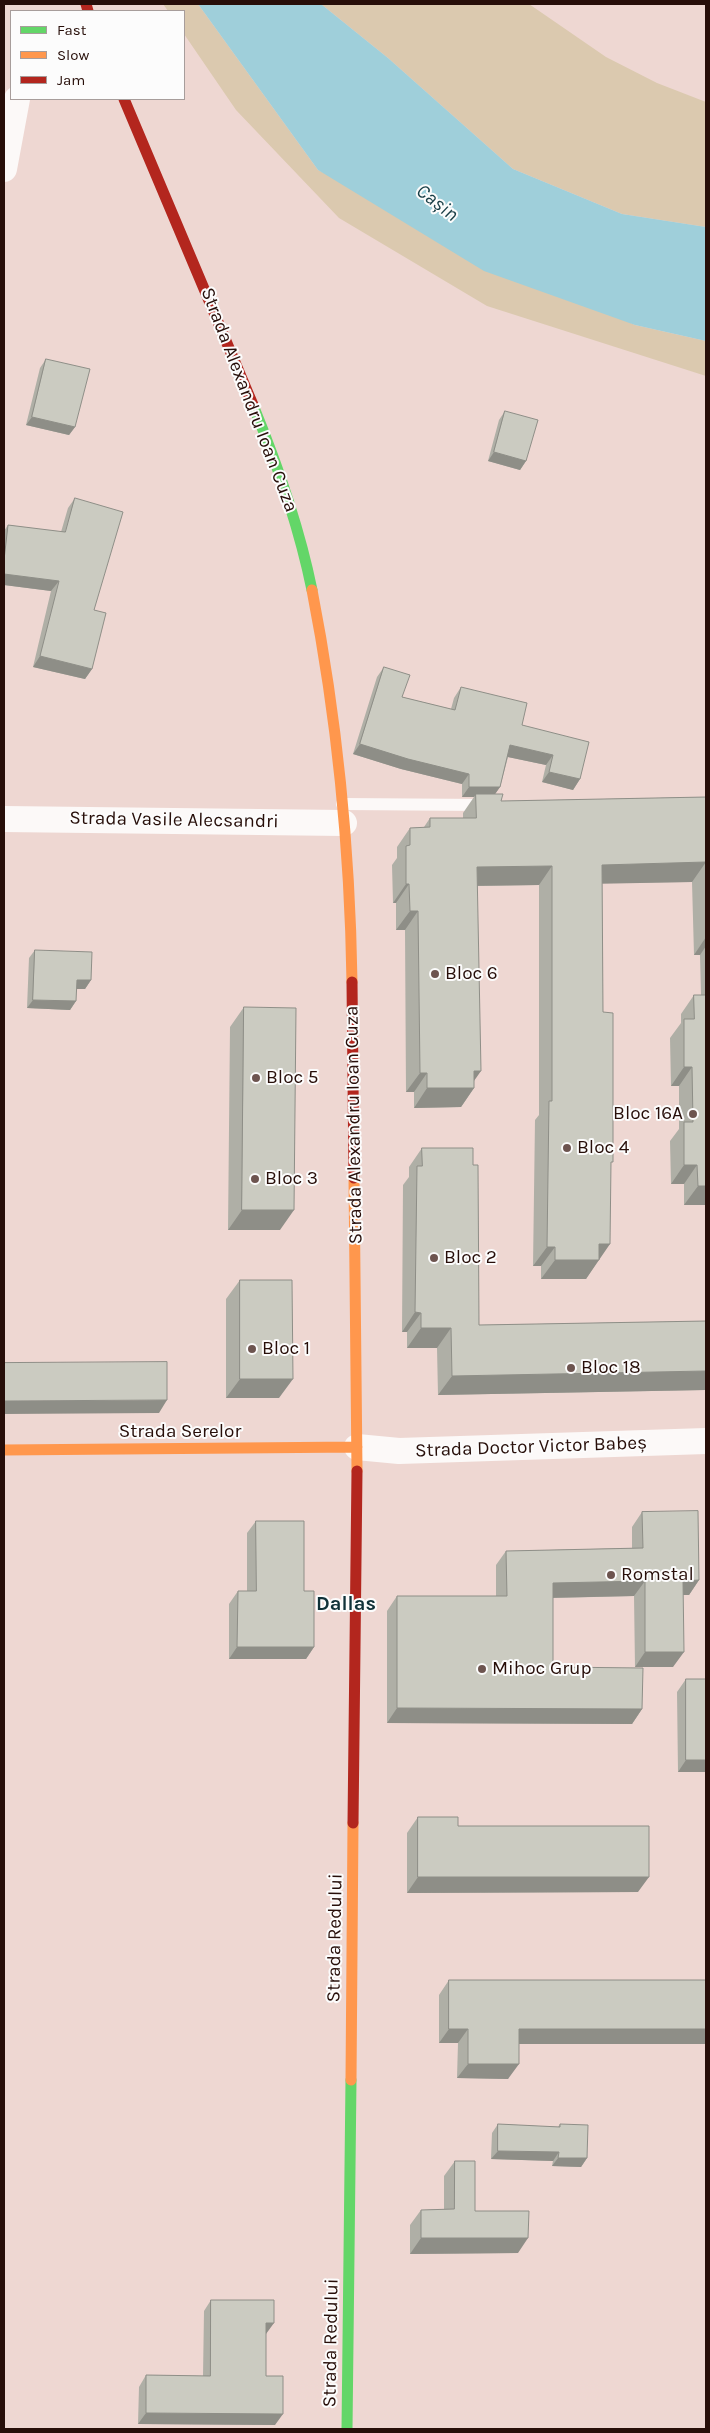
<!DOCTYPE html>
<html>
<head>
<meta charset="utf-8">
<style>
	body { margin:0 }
	#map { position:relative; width:710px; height:2433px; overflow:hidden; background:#eed7d2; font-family:Karla,sans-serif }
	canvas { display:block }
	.frame { position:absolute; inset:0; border:5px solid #270e09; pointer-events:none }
	.legend { position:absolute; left:10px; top:10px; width:175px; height:90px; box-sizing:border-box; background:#fcfcfc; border:1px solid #a79d9b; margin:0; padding:6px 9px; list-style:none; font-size:15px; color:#270e09 }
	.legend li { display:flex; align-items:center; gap:10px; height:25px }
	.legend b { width:25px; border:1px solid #a79d9b }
</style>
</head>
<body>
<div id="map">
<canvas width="710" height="2433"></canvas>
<div class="frame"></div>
<ul class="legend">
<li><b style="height:6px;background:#63d668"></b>Fast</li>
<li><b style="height:6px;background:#ff974d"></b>Slow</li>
<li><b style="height:6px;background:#b3261e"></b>Jam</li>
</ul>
</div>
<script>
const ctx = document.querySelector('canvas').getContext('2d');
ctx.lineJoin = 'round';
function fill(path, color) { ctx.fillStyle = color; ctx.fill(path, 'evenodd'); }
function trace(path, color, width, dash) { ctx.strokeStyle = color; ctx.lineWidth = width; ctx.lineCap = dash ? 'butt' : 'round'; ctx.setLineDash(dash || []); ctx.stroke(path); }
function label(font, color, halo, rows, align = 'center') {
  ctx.font = font + ' Karla,sans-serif'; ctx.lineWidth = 4; ctx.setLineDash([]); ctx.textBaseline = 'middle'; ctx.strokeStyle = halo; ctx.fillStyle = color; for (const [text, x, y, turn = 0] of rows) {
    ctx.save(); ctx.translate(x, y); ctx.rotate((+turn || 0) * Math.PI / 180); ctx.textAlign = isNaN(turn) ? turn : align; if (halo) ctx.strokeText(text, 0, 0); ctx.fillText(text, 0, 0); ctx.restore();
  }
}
const green = new Path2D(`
	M163 4H198L318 170 635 325 706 341V376L487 306 339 218 236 110 184 34V11H168Z
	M321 4H529L606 57 657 83 706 102V227L622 214 513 169 388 58Z`);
const water = new Path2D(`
	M198 4H321L388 58 513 169 622 214 706 227V341L635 325 484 271 318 170Z`);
const lane = new Path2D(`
	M342 804 485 805`);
const street = new Path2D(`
	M4 169 17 99
	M4 819 344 823
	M357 1447 399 1451 706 1441`);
const fast = new Path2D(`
	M253 405C278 466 299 526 312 590
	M347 2429 351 2080`);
const slow = new Path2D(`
	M312 590C337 718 350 851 352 982
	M354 1178 357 1471
	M4 1450 357 1447
	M351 2080 353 1823`);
const jam = new Path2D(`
	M86 4 88 11
	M124 99 253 405
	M352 982 354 1178
	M353 1823 357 1471`);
const wall = new Path2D(`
	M46 359 75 427 69 435 26 425 40 368Z
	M505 411 526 461 520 470 488 461 499 420Z
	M75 498 94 610 92 669 85 679 33 667 51 591 4 585V531L8 525 61 532 68 508Z
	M384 667 402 697 451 709 454 698 461 687 522 725 580 779 573 790 542 782 546 765 508 757 500 787 495 794 501 801 706 797V1205H684V1184H671L670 1141 679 1129V1086H671L670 1038 681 1023V1014L694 995H701L700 955H694L692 882 602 883 603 1012 611 1165 599 1259 586 1279H541V1266H533L535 1120 539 1115V885L477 886 474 1088 461 1107 414 1108V1092H406L405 930H396V903H393L392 865 397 858V847L410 828 424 827 430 818H463V813L474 797H462V784L401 769 353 754 377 677Z
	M35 950 91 980 85 989H76V1001L70 1010 27 1008 29 958Z
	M244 1007 280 1230H228L230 1027Z
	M422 1148 473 1165 479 1325 706 1321V1388L705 1390 438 1395 437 1348H407V1332H402L403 1185 409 1177V1167Z
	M240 1280 279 1398H226V1299Z
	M642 1512 699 1580 689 1595H683L673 1667H635L634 1596 553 1598V1667L642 1709 632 1724 387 1723V1611L397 1596H496V1565L506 1551 632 1548V1527Z
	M256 1521 304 1591 314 1647 306 1659H229V1604L238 1591H247V1533Z
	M686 1679H706V1772H678L677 1692Z
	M418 1817 458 1826 638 1892 407 1893V1833Z
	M449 1980 519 2044 508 2079 457 2078 458 2043H439V1995Z
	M498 2124 558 2127 560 2124 587 2158 581 2167 552 2166 553 2161 491 2159 492 2133Z
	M455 2161 475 2211 518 2253 410 2254V2225L421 2210 444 2209V2176Z
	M211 2300 266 2376 275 2425 138 2424 139 2387 146 2375 203 2376 204 2311Z`);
const shadedWall = new Path2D(`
	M32 417 75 427 69 435 26 425Z
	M494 452 526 461 520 470 488 461Z
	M4 574 59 581 51 591 4 585Z
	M40 656 92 669 85 679 33 667Z
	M360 744 469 774 462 784 401 769 353 754Z
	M510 745 553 755 546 765 503 756Z
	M549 772 580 779 573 790 542 782Z
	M469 787H500L493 797 476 794 474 797H462Z
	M706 862 692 882 588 884 602 865Z
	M552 866 539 885 464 886 477 867Z
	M406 884H409L396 903H393Z
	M410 911H418L405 930H396Z
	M706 937V946L700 955H694Z
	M77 980H91L85 989H71Z
	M33 1000 76 1001 70 1010 27 1008Z
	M684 1067H692L679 1086H671Z
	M474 1071H481L469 1088H474L461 1107 414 1108 427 1088Z
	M420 1073H427L414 1092H406Z
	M684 1165H697L684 1184H671Z
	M698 1186H706V1205H684Z
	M242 1210H294L280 1230H228Z
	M599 1244H610L586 1279H541L555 1260Z
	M547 1247H555L541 1266H533Z
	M415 1312 421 1313 407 1332H402Z
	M421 1328H451L437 1348H407Z
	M706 1371V1388L705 1390 438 1395 452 1376Z
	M240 1379H293L279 1398H226Z
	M167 1400 159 1413 4 1414V1401Z
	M699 1580 689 1595H673L683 1581Z
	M645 1581 634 1596 543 1598 553 1583Z
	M237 1647H314L306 1659H229Z
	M645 1652H684L673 1667H635Z
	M397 1708 642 1709 632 1724 387 1723Z
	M686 1760H706V1772H678Z
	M418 1877H649L638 1892 407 1893Z
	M449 2029H468L458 2043H439Z
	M519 2029H706V2044H509Z
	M468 2064H519L508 2079 457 2078Z
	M498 2151 559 2152 553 2161 491 2159Z
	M558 2158H587L581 2167 552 2166Z
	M421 2238H528L518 2253 410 2254Z
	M266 2323H274L266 2334Z
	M146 2413 283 2414 275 2425 138 2424Z`);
const building = new Path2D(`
	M46 359 90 369 75 427 32 417Z
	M505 411 538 420 526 461 494 452Z
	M75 498 123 512 94 610 106 613 92 669 40 656 59 581 4 574V560L8 525 65 532Z
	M384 667 410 675 402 697 455 710 461 687 527 703 522 725 589 742 580 779 549 772 553 755 510 745 500 787H469V774L408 759 360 744Z
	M476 794H503L501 801 706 797V889V862L602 865 603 1012 613 1013V1162H611L610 1244H599V1260H555V1247H547L549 1101H552V866L477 867 481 1071H474V1088H427V1073H420L418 911H410L409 884H406V846L410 845V828L430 827V818H476Z
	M35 950 92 952 91 980H77L76 1001 33 1000Z
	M694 995H706V1186H698L697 1165H684V1122H693L692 1067H684V1019H694Z
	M244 1007 296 1008 294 1210H242Z
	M422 1148H473V1165H478L479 1325 706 1321V1371L452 1376 451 1328H421V1313L415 1312 417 1166H422Z
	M240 1280H292L293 1379H240Z
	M167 1362V1400L4 1401V1363Z
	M698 1511 699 1580 683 1581 684 1652H645V1581L553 1583V1667L643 1668 642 1709 397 1708V1596H507L506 1551 643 1548 642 1512Z
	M256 1521H304V1591H314V1647H237L238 1591H256Z
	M686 1679H706V1760H686Z
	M418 1817H458V1826H649V1877H418Z
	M449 1980H706V2029H519V2064H468V2029H449Z
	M498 2124 560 2127V2124L588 2125 587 2158H558L559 2152 498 2151Z
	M455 2161H475V2211H529L528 2238H421V2210L454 2209Z
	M211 2300H274V2323H266V2376H283V2414L146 2413V2375L210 2376Z`);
const markers = [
	[435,974,5,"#6d544f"],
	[256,1078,5,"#6d544f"],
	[693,1114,5,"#6d544f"],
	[567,1148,5,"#6d544f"],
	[255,1179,5,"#6d544f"],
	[434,1258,5,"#6d544f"],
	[252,1349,5,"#6d544f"],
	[571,1368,5,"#6d544f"],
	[611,1575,5,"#6d544f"],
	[482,1669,5,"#6d544f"]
];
const streetNames = [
	["Strada Alexandru Ioan Cuza",249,400,69],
	["Strada Vasile Alecsandri",174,820,1],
	["Strada Alexandru Ioan Cuza",354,1125,-91],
	["Strada Serelor",180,1432],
	["Strada Doctor Victor Babeș",531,1447,-2],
	["Strada Redului",335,1938,-89],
	["Strada Redului",331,2343,-89]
];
const poiNames = [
	["Bloc 6",445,974],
	["Bloc 5",266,1078],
	["Bloc 16A",683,1114,"right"],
	["Bloc 4",577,1148],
	["Bloc 3",265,1179],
	["Bloc 2",444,1258],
	["Bloc 1",262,1349],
	["Bloc 18",581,1368],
	["Romstal",621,1575],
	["Mihoc Grup",492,1669]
];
const waterNames = [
	["Cașin",437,203,38]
];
const neighbourhoodNames = [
	["Dallas",346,1604]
];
fill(green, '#dbc9af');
fill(water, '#9fcfda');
trace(lane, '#fcf9f8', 12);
trace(street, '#fcf9f8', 26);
trace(fast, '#63d668', 11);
trace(slow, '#ff974d', 11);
trace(jam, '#b3261e', 11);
fill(wall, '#afafa6');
fill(shadedWall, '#8e8e87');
fill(building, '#cbcbc1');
trace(building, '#8e8e87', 1);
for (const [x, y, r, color] of markers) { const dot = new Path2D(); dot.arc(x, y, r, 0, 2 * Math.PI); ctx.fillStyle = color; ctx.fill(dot); trace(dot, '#fcfcfc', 2); }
label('19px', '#270e09', '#fcfcfc', streetNames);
label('19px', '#270e09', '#fcfcfc', poiNames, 'left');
label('italic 20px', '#193f47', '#fcfcfc', waterNames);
label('bold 20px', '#103138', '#fcfcfc', neighbourhoodNames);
</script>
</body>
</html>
